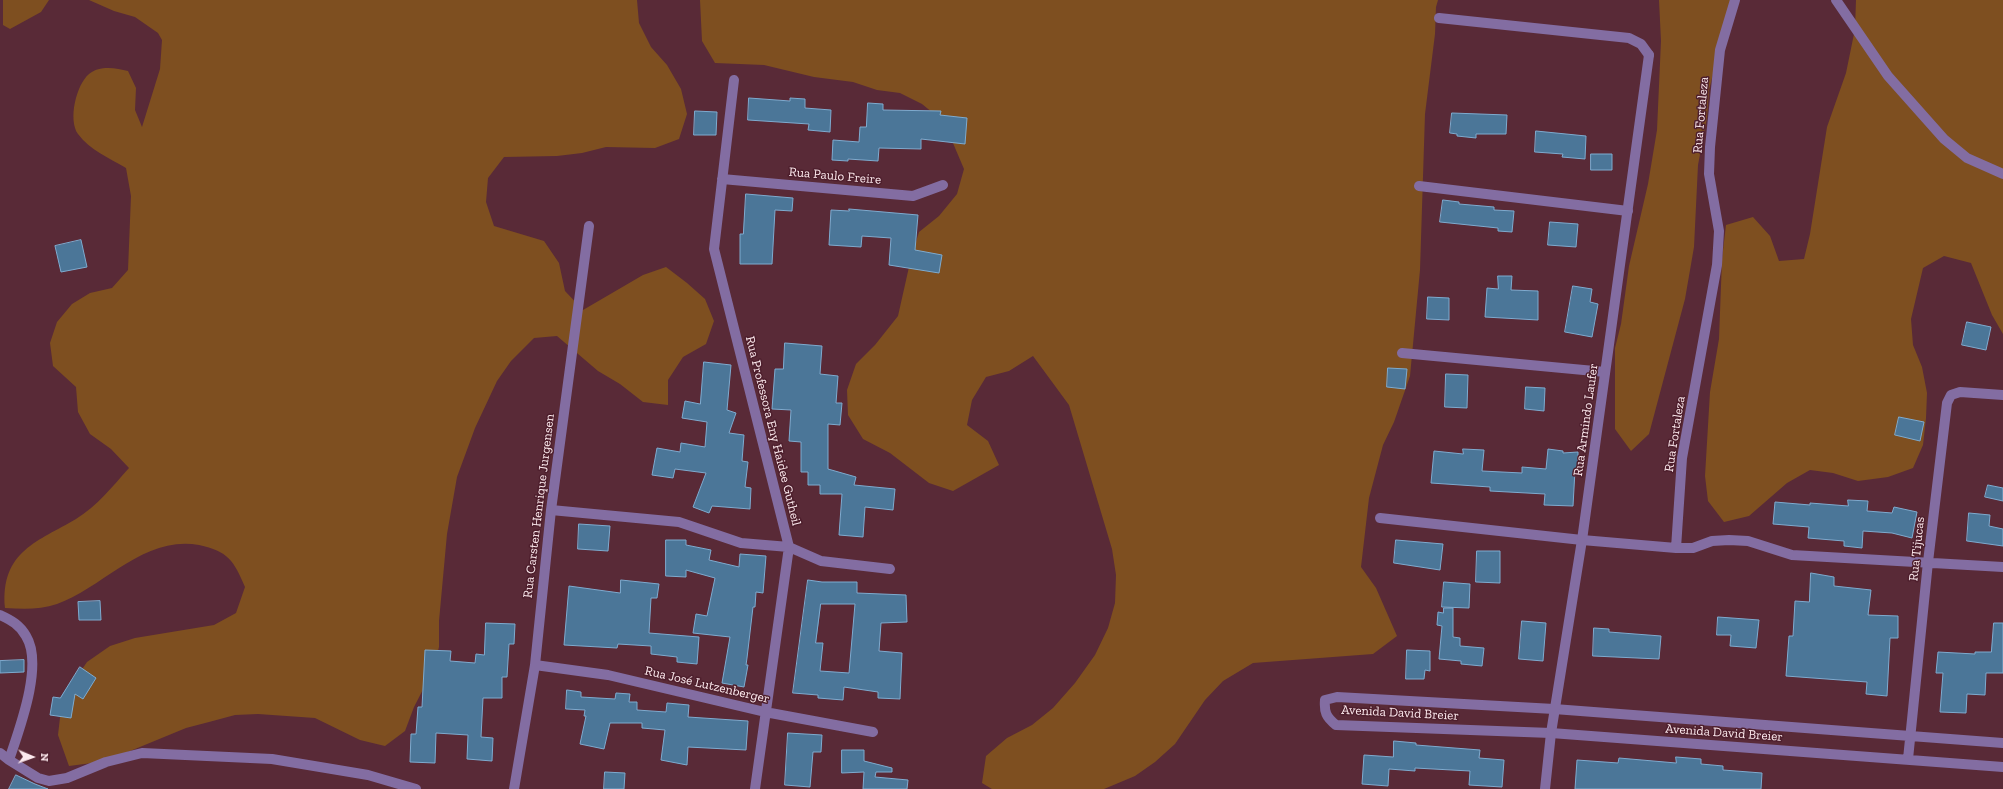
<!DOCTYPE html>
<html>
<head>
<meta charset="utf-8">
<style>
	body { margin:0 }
	#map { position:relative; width:2003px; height:789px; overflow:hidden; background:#592a37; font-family:"Zilla Slab",serif }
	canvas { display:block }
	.north { position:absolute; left:12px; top:737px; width:40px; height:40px; -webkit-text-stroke:3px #4e1f2d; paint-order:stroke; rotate:92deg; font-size:11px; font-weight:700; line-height:16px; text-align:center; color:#fdeaee }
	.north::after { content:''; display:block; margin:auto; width:14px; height:18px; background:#fdeaee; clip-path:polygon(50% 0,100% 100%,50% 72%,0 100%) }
</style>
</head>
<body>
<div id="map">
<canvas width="2003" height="789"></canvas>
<div class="north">N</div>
</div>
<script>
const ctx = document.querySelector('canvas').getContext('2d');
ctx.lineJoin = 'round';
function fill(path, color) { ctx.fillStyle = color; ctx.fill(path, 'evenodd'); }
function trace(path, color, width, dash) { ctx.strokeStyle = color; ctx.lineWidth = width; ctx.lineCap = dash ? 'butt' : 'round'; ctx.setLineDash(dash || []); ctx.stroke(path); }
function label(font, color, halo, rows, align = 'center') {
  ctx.font = font + ' "Zilla Slab",serif'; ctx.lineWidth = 3; ctx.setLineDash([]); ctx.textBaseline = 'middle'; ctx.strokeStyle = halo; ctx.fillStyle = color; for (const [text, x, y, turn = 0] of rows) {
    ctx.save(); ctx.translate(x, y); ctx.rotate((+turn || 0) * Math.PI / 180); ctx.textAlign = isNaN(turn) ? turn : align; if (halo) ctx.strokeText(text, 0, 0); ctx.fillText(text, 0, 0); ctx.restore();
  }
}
const green = new Path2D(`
	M3 0H49L41 12 10 29 3 25Z
	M89 0H637L639 23 651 47 667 65 681 89 687 114 679 139 655 148 606 147 582 153 557 156 504 157 488 178 486 202 494 226 544 241 559 263 565 291 583 310 643 275 666 267 687 283 705 299 714 321 706 344 683 357 668 380V405L643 402 620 384 598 371 557 336 534 338 511 361 497 381 475 428 457 477 447 534 439 621V647L433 670 414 707 405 731 385 746 360 740 315 718 258 714 235 715 209 722 186 728 118 756 92 763 69 766 58 735 61 709 72 684 87 662 110 646 135 638 214 625 236 613 245 587C234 561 228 551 199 545 144 535 104 587 57 604 40 610 22 609 5 608 0 551 39 541 76 519 97 506 112 487 129 468L111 449 90 434 78 412 76 387 53 366 50 343 57 322 72 304 90 293 112 288 128 270 131 196 126 168C109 158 90 150 78 134 68 120 76 85 89 74 100 65 116 68 128 71L136 88 135 110 142 127 160 69 162 40 158 33 135 17 114 11Z
	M700 0H1438L1436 7 1435 34 1425 114 1420 270 1410 376 1394 422 1383 445 1369 498 1361 567 1376 588 1397 636 1373 654 1253 663 1223 681 1205 700 1175 744 1155 762 1135 776 1104 789H992L982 783 986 756 1007 738 1032 725 1053 708 1075 683 1095 655 1108 628 1115 603 1116 575 1112 549 1069 405 1033 356 1009 371 986 377 972 400 967 425 988 441 999 465 953 491 929 483 890 453 863 439 848 415 847 390 856 364 875 345 898 316 911 258 919 232 939 216 957 194 964 169 944 122 922 104 900 93 877 90 853 82 814 77 764 65 715 63 702 41Z
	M1659 0H1732L1709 90 1707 117 1698 165 1694 247 1685 299 1649 434 1631 451 1615 429V348L1621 324 1629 266 1648 184 1657 130 1661 41Z
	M1856 0H2003V334L1992 315 1971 263 1944 256 1923 268 1911 319 1913 345 1922 367 1927 393 1926 418 1923 445 1913 468 1888 477 1858 481 1833 473 1810 470 1787 483 1749 516 1724 522 1708 501 1705 476 1710 392 1719 339 1722 259 1726 225 1753 217 1770 236 1779 261 1804 259 1810 234 1827 127 1846 73 1855 29Z`);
const building = new Path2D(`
	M749 98 790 101V98L805 99V108L831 110 830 132 808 130 809 124 748 120Z
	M868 103 883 104V110L941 111 940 115 967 118 965 144 921 139V149L879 148 878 161 848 159V161L832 160 833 140 859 142 860 127H866Z
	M695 111 717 112 716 135H694Z
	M1452 113 1507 115 1506 134H1476V138L1457 136V134L1450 133Z
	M1536 131 1586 136 1585 159 1562 157 1563 154 1535 152Z
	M1591 154H1612V170H1591Z
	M746 194 793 198 792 211 775 210 772 264H740V234H743Z
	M1443 200 1459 202V204L1494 207V210L1514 211 1512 232 1498 231V228L1440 222Z
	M849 209 918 215 915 250 942 255 939 273 889 265 891 238 862 236 861 247 829 245 831 210 849 211Z
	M1550 222 1578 224 1576 247 1548 245Z
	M81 240 87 267 61 272 55 246Z
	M1498 276H1512L1511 290 1538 291V320L1485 317 1487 288 1498 289Z
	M1573 286 1592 289 1590 302 1598 304 1592 337 1565 332Z
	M1428 297 1449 298V320L1427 319Z
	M1967 322 1991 327 1986 350 1962 345Z
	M785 343 822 346 820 374 838 376 836 403H842L840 425 828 424V469L856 477 854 485 895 489 893 510 865 507 863 537 839 535 842 494H820V485H808V472H801V442L789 441 791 410 772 409 775 369H783Z
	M704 362 731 365 727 410 736 413 729 433 744 435 742 461 748 462 745 487 751 488 750 509 712 506 709 513 693 507 706 473 675 469 673 478 652 475 657 448 680 452 681 443 705 447 707 422 682 418 685 401 700 404Z
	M1388 368 1407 369 1405 389 1387 387Z
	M1446 374 1468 375 1467 408 1445 407Z
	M1526 387 1545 388 1544 411 1525 409Z
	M1899 417 1924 422 1920 441 1895 435Z
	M1463 449 1484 450 1482 471 1522 473V467L1546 469 1548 449 1563 451V453L1578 452V470H1575L1573 506 1544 505 1545 494 1490 491V487L1431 483 1434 451 1463 454Z
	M1988 485 2003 488V501L1985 497Z
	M1848 500 1868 501 1867 511 1892 513 1894 507 1917 512 1912 538 1892 533 1863 531 1862 548 1844 546V541L1808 538 1809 527 1773 524 1775 502 1810 505V503L1848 506Z
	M1969 513 1990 515 1989 526 2003 529V546L1967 541Z
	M579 524 610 526 608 551 578 549Z
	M666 540H686V545L711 550 709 560 739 567 740 554 766 556 763 593 756 592 755 607H753L747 658 746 665H748L744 687 722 683 730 637 693 633 696 614 707 616 715 578 686 570V577L666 576Z
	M1396 540 1443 544 1440 570 1394 563Z
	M1477 551H1500V583L1476 582Z
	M1811 573 1834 577V586L1871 590 1868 615 1898 616V638H1890L1887 696 1866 694 1867 682 1786 676 1789 636H1793L1795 601 1809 602Z
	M621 580 659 584 657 598H651L649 633 699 637 697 664 677 662V657L651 654V646L618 644 617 648 564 645 569 586 620 593Z
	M808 580 822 582H857V593L906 595 907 622 881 623 879 651 902 653 900 699 878 698V692L844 687 843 700 818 698V695L793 693ZM821 604H855L849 673 820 671 823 643H816Z
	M1444 582 1470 584 1469 608 1442 607Z
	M100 601 101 620H79L78 602Z
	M1444 608H1453V637L1460 638V646L1484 648 1482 666 1461 664V661L1439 659 1442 626 1437 625 1438 612 1443 613Z
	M1718 617 1759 620 1756 648 1730 646 1731 635H1717Z
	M1522 621 1546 623 1543 661 1519 659Z
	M486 623 515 624 514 644H509L507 677H502V698H483L481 737 493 738 492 761 467 759 468 735 436 733 435 763 410 762 411 734H416L418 707H422L425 650 451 651 450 661 475 663 476 654 484 655Z
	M1994 623H2003V673H1986L1985 695 1967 694 1966 713 1940 712 1943 673H1936L1938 652 1975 654V652H1991Z
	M1594 628 1609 629V632L1661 636 1659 659 1593 656Z
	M1407 650 1430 651V671L1425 670 1424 679H1406Z
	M24 660V672L0 673V661Z
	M80 667 96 678 83 699 75 694 71 718 50 715 53 697 60 698Z
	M567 690 581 692V697L615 699 616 693 630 694 629 702H637V710L666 712 667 703 689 705 688 717 748 721 746 750 688 747 687 765 661 760 665 730 642 728V723H610L604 749 580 744 586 716H584L585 710 566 709Z
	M788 733 822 735 821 752H813L810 787 785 785Z
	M1394 741 1416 743V745L1480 750 1479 758 1504 760 1502 787 1469 785 1470 771 1415 768V771L1389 769 1388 786 1362 784 1364 755 1393 757Z
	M842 750H864V761L892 768V772H876L875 777 908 780 907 789H863L864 772 842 773Z
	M1676 757 1701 759V764L1723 766V770L1762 773 1761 789H1575L1577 760 1618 763 1619 758 1676 763Z
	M605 772 625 773 624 789H604Z
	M16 775 35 784 48 789H9Z`);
const minor = new Path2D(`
	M1735 0 1720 50 1710 147 1709 174 1719 231 1717 265 1682 458 1676 548H1693L1712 541 1729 540 1748 541 1792 555 2003 567
	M1836 0 1888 76 1944 139 1967 158 2003 174
	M1439 18 1629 38 1641 44 1649 55
	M734 80 714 249 789 547 755 789
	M722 179 913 196 943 185
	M1419 186 1628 211
	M1402 353 1605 372
	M551 510 679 522 741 543 789 547 821 561 890 569
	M1380 518 1582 540 1676 548
	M0 615C11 620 20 625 26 636 44 665 19 730 9 760L38 778 49 781 67 778 106 762 142 753 272 759 368 775 416 789
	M535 665 608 675 765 712 873 732
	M2003 743 1554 709 1337 697 1325 700C1324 712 1326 717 1336 725L1551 733 2003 767
	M0 753 9 760
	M1908 759 1928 562 1947 403 1951 395 1960 392 2003 395
	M514 789 535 665 551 510 589 226`);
const tertiary = new Path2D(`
	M1545 789 1551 733 1582 540 1649 55`);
const streetNames = [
	["Rua Fortaleza",1701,115,-85],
	["Rua Paulo Freire",835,176,5],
	["Rua Armindo Laufer",1586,420,-82],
	["Rua Professora Eny Haidee Gutheil",773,431,76],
	["Rua Fortaleza",1675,434,-81],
	["Rua Carsten Henrique Jurgensen",539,506,-83],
	["Rua Tijucas",1917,549,-84],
	["Rua José Lutzenberger",707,685,13],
	["Avenida David Breier",1400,713,3],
	["Avenida David Breier",1724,733,4]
];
fill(green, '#7e4f20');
fill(building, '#4b7698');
trace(building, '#7eabcf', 1);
trace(minor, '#836da2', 10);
trace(tertiary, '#836da2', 10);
label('13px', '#fdeaee', '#4e1f2d', streetNames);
</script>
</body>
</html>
